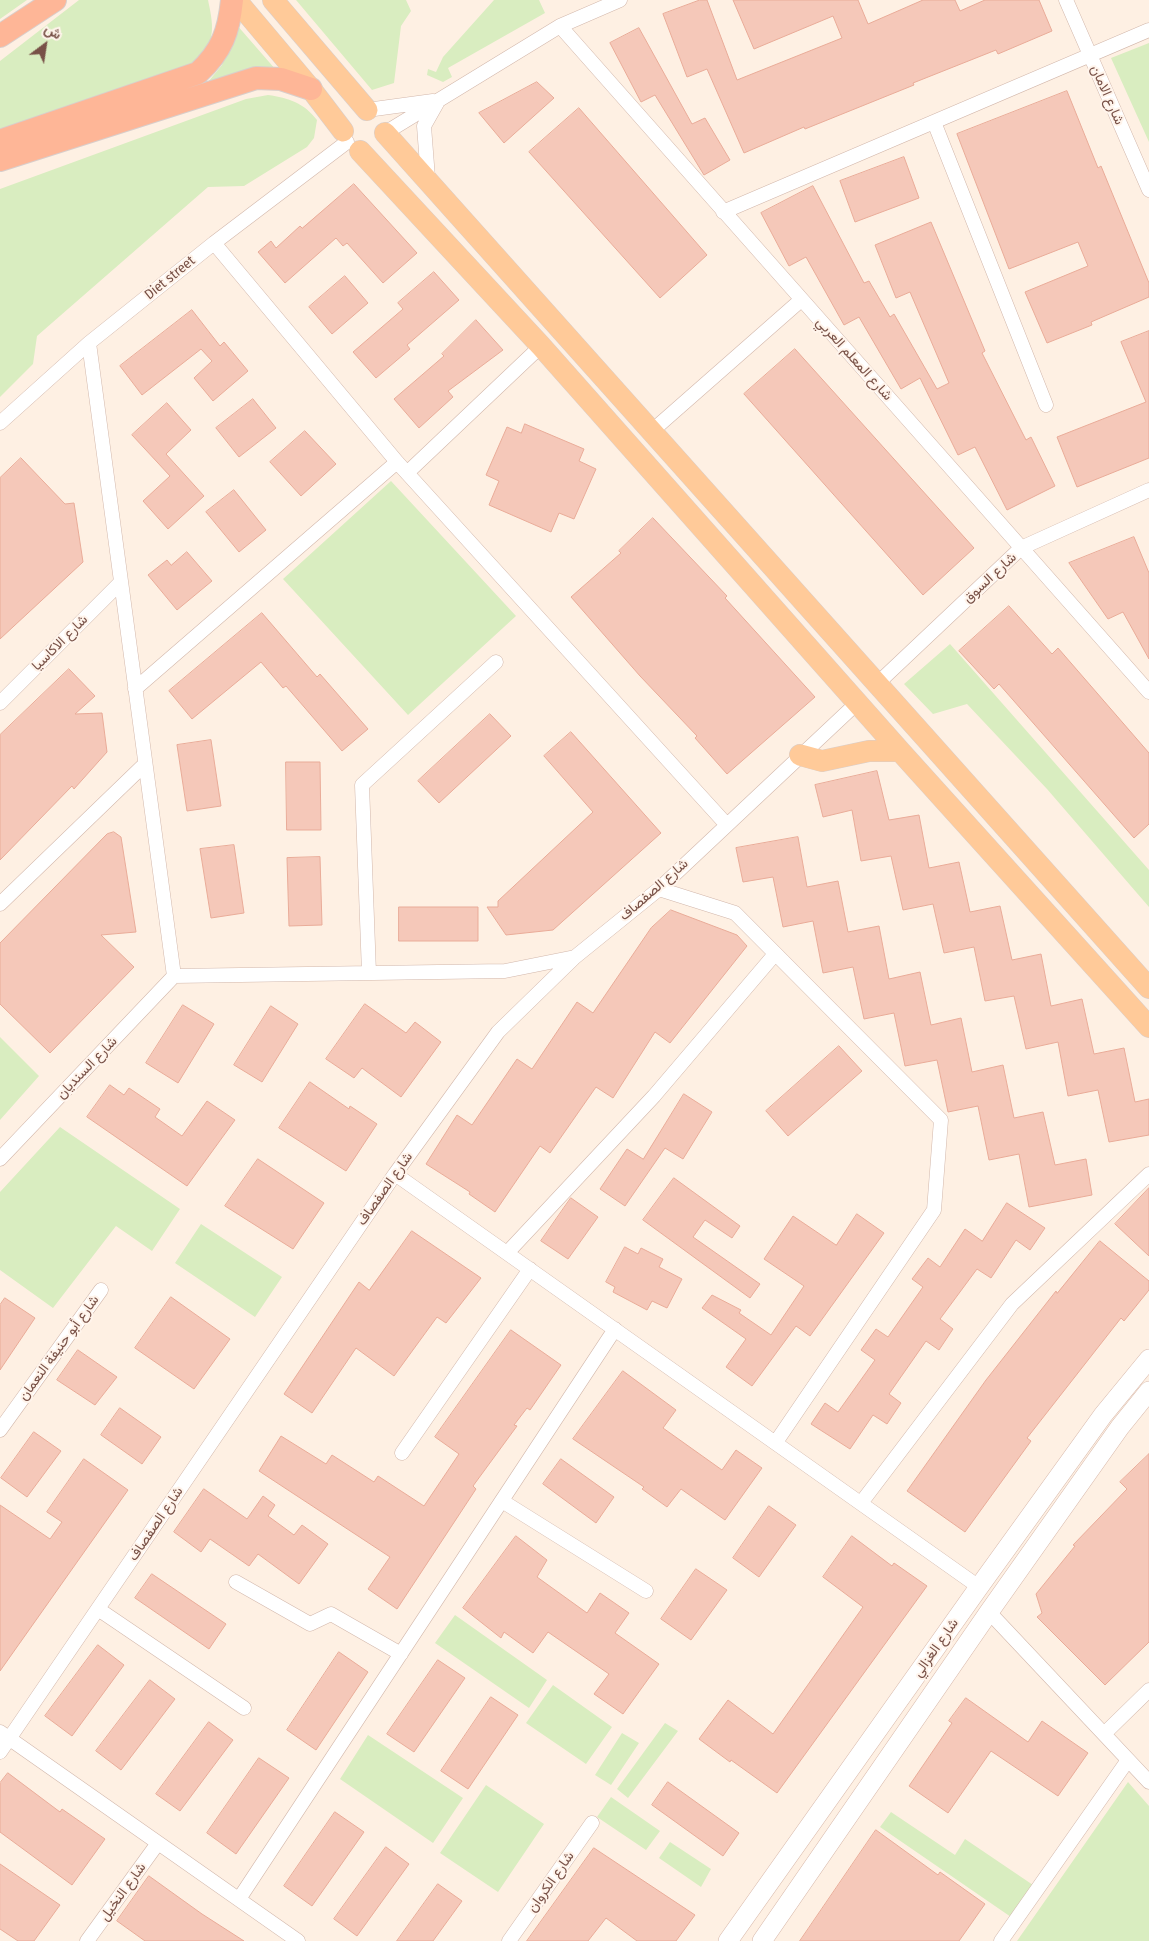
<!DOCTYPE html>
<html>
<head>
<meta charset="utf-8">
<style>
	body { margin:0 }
	#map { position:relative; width:1149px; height:1941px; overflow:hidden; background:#fef0e3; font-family:"Fira Sans Condensed",Vazirmatn,sans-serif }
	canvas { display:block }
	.north { position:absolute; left:20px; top:20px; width:50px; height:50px; -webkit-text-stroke:4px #fff4eb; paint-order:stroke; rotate:31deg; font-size:14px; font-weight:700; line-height:20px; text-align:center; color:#785147 }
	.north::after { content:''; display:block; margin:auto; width:18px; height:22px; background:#785147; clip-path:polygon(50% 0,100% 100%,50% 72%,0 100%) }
</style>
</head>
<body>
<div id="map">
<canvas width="1149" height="1941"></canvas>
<div class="north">ش</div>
</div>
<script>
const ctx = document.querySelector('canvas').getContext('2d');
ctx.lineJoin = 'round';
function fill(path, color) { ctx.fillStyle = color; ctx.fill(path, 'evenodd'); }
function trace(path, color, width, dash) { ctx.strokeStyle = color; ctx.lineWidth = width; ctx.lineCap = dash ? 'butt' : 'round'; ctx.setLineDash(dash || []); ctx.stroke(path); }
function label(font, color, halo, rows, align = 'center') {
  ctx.font = font + ' "Fira Sans Condensed",Vazirmatn,sans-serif'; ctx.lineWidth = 4; ctx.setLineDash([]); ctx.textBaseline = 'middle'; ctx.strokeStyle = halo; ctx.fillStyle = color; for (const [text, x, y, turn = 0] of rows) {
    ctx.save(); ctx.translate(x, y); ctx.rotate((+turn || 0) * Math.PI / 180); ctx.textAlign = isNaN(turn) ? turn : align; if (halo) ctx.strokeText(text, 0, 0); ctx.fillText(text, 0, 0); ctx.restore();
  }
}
const green = new Path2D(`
	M0 0H27L0 19Z
	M79 0H208C215 32 214 40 196 67L0 130V61Z
	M296 0H406L411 11 401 26 394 83 372 90Z
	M494 0H539L545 13 448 68 452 77 443 82 427 75 428 69 436 72 443 57Z
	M236 24 276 70 255 67 208 82 222 65Z
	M1149 43V142L1111 58Z
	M268 95C289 98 304 103 317 120L314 138 307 147 244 186 208 187 37 336 33 364 0 397V189L246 99Z
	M391 481 516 616 408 715 283 579Z
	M950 644 1149 870V907L1047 789 967 704 933 714 904 684Z
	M0 1037 39 1076 0 1120Z
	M60 1127 180 1209 152 1251 116 1226 53 1308 0 1270V1192Z
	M201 1224 282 1277 255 1317 175 1263Z
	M455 1615 547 1680 529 1708 435 1643Z
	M553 1685 612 1727 586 1764 526 1723Z
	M665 1723 678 1731 628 1798 617 1789Z
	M622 1733 639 1743 611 1785 595 1775Z
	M368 1735 463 1798 433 1843 340 1779Z
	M1128 1782 1149 1806V1941H1017Z
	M486 1785 544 1824 498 1892 440 1853Z
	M611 1797 660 1831 646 1850 597 1817Z
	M891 1812 955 1855 965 1839 1033 1885 1011 1917 880 1827Z
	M670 1842 711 1869 701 1887 659 1858Z`);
const building = new Path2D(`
	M700 0H707L737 80 842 38 833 16 754 49 733 0H858L868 24 923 0H955L960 11 985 0H1039L1052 31 998 54 996 50 913 83 914 85 805 129 804 127 744 153 707 69 687 77 663 14Z
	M639 28 692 124 705 118 730 160 704 175 655 95 641 102 610 43Z
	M537 82 554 98 504 143 479 113Z
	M1067 91 1098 168 1101 166 1149 283V297L1091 322 1092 325 1047 343 1025 292 1088 266 1078 242 1009 269 957 134Z
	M579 108 707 255 660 298 529 152Z
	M904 157 919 198 855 222 840 181Z
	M354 184 417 253 383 283 347 243 343 246 336 238 285 283 258 252 271 241 276 248 300 226 302 228Z
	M813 186 864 283 869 281 890 317 894 314 937 389 949 383 910 292 896 298 875 245 931 222 985 351 982 353 1026 440 1031 437 1055 486 1007 510 975 447 958 455 920 378 901 389 859 317 844 325 806 257 789 266 761 213Z
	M434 272 459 300 407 345 410 349 376 378 353 352 403 309 398 303Z
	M345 276 368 303 332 334 309 307Z
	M192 310 220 346 224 342 248 371 213 401 194 378 212 361 201 349 142 395 120 366Z
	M476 320 503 350 448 391 453 397 419 428 394 399 444 356 442 354Z
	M1149 331V458L1077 487 1057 437 1146 402 1121 342Z
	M795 349 974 548 923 595 744 394Z
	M253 399 276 428 239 457 216 428Z
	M167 403 191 430 166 454 204 496 168 529 143 501 170 476 132 435Z
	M525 424 584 449 579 461 596 469 574 519 559 513 551 532 489 505 499 481 486 475 507 427 521 433Z
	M305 431 336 464 301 496 270 462Z
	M21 458 65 504 74 503 83 562 0 639V478Z
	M234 490 266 530 239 552 206 512Z
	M653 518 727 596 725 598 815 697 727 774 695 738 697 736 640 676 571 597 621 553 619 551Z
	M1134 537 1149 573V659L1123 612 1108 619 1069 563Z
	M187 552 212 581 177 610 148 575 167 560 171 565Z
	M1009 606 1052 654 1058 648 1149 753V824L1134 838 999 684 994 689 959 651Z
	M262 613 317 677 320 674 368 729 342 751 286 686 283 688 261 662 192 719 169 691Z
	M69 669 95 696 75 714 102 713 107 752 74 789 72 786 0 860V735Z
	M490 714 511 736 439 803 418 781Z
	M571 732 661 833 553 930 506 935 487 907H498V901L593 812 544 756Z
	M211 740 221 806 187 811 177 745Z
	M286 762H320L321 830H287Z
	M877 771 889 820 919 815 929 868 959 862 970 912 1000 906 1012 960 1041 954 1051 1006 1082 999 1094 1054 1124 1048 1135 1102 1149 1099V1135L1109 1142 1098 1090 1068 1096 1058 1042 1026 1049 1014 996 985 1001 974 947 944 953 933 904 903 910 891 856 861 861 852 810 823 817 815 785Z
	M114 832 121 837 136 932 101 935 134 967 50 1053 0 1004V943L107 834Z
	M798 837 807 887 838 881 848 932 879 926 889 979 920 972 931 1025 961 1018 972 1072 1003 1065 1014 1118 1043 1112 1055 1165 1086 1159 1092 1195 1029 1207 1019 1154 989 1160 978 1106 948 1112 937 1060 905 1066 894 1013 864 1019 853 967 823 973 813 921 783 927 773 877 743 882 736 848Z
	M234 845 244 913 211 918 200 849Z
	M320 857 322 925 289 926 287 858Z
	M399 907H478V941H399Z
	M671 910 737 935 747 946 670 1043 655 1032 613 1098 596 1087 550 1153 540 1146 495 1212 469 1194 470 1192 426 1164 457 1115 472 1125 517 1059 532 1069 577 1002 593 1013 651 928Z
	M365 1004 406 1033 415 1022 441 1042 401 1097 362 1068 354 1078 326 1059Z
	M183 1005 214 1024 178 1083 146 1063Z
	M271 1006 298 1024 262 1082 234 1065Z
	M839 1046 862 1071 788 1136 766 1111Z
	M310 1082 349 1109 350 1106 377 1124 346 1171 279 1128Z
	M110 1085 124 1095 129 1088 160 1109 155 1117 182 1136 207 1101 235 1120 187 1186 87 1117Z
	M684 1094 712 1112 683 1159 665 1148 625 1206 600 1189 627 1149 643 1159Z
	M258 1159 324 1203 293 1249 225 1206Z
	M674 1178 740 1226 732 1238 705 1220 693 1237 760 1284 750 1298 643 1220Z
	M1149 1188V1256L1115 1224Z
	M571 1198 598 1217 568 1259 541 1241Z
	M1007 1203 1045 1228 1030 1250 1016 1240 991 1278 977 1269 940 1319 953 1329 939 1350 926 1341 889 1394 901 1403 887 1424 873 1415 850 1449 811 1424 825 1403 838 1412 875 1360 861 1350 876 1329 888 1337 923 1287 912 1279 928 1258 940 1267 965 1229 982 1241Z
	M857 1214 884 1233 810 1336 796 1326 752 1386 726 1367 746 1339 702 1308 712 1295 741 1310 739 1313 771 1335 804 1286 764 1259 793 1216 836 1245Z
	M412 1231 481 1278 446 1323 437 1317 394 1376 356 1348 312 1413 284 1394 359 1282 369 1290Z
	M1100 1241 1149 1281V1290L1124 1321 1121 1318 1027 1438 1031 1441 965 1532 907 1491 986 1380 1056 1291 1057 1293Z
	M625 1247 638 1254 641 1248 663 1259 659 1267 682 1279 667 1308 652 1301 647 1310 613 1292 615 1287 606 1282Z
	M171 1297 230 1339 194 1389 135 1348Z
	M5 1298 35 1318 0 1370V1305Z
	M511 1330 561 1365 530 1410 527 1408 514 1425 517 1426 473 1486 476 1489 397 1609 368 1589 390 1557 259 1471 281 1436 326 1464 332 1455 374 1482 378 1476 424 1506 459 1454 435 1437Z
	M78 1350 117 1377 95 1405 57 1380Z
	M623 1371 676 1410 663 1428 722 1470 736 1450 762 1468 725 1520 681 1489 667 1507 642 1489 644 1487 573 1439Z
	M120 1408 161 1437 142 1464 101 1435Z
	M34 1432 61 1451 27 1497 1 1478Z
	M1149 1454V1642L1105 1685 1037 1617 1042 1613 1036 1594 1075 1546 1073 1545 1127 1489 1120 1482Z
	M84 1459 128 1490 0 1671V1505L50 1539 62 1522 47 1512Z
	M561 1459 614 1497 596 1523 543 1484Z
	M204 1489 247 1519 263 1496 275 1505 268 1516 294 1535 302 1525 328 1544 299 1584 258 1554 249 1566 210 1539 201 1552 174 1532Z
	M769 1506 796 1525 759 1577 733 1558Z
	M516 1536 547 1560 537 1577 587 1613 600 1593 629 1613 615 1633 659 1664 623 1714 594 1694 609 1674 548 1632 533 1653 504 1632 501 1638 463 1608Z
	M852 1536 892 1566 894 1563 927 1586 777 1793 731 1760 730 1762 699 1739 728 1700 773 1734 863 1607 823 1577Z
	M696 1569 727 1590 691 1640 661 1619Z
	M152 1574 226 1624 209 1649 135 1598Z
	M98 1645 124 1665 72 1736 45 1716Z
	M339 1652 368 1672 316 1750 287 1730Z
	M438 1660 465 1678 414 1752 387 1734Z
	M150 1680 175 1699 121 1770 96 1751Z
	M491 1697 518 1715 468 1789 441 1771Z
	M966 1698 1028 1742 1042 1721 1088 1753 1058 1796 991 1751 948 1813 909 1786 952 1723 949 1721Z
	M209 1722 233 1740 180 1811 156 1794Z
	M259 1758 289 1778 236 1854 207 1833Z
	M8 1773 60 1812 62 1809 105 1839 72 1885 0 1832V1783Z
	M668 1782 739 1833 723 1856 652 1805Z
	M335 1812 364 1832 312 1906 284 1886Z
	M876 1830 938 1875 940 1872 985 1904 959 1941H800Z
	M386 1847 409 1864 357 1936 334 1919Z
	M594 1848 695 1915 676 1941H637L606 1918 588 1941H527Z
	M0 1864 60 1905 34 1941H18L0 1929Z
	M149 1876 202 1914 244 1941H145L117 1921Z
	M438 1884 462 1901 433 1941H397Z`);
const minor = new Path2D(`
	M1066 0 1149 190
	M560 26 1149 692
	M367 110 433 101
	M934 122 1046 405
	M385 133 560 26 620 0
	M428 178 424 126 437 103
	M723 212 1149 30
	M214 243 397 462 726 824
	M89 343 174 976 505 971 575 957
	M0 423 89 343 214 243 347 142
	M652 431 801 300
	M407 473 541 346
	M878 683 1021 548 1149 490
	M135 689 397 462
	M0 703 120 583
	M659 889 735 913 941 1120 934 1210 776 1442
	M0 904 145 764
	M369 973 362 785 496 662
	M0 1159 174 976
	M395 1174 979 1587
	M507 1253 654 1096 775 954
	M0 1430 101 1290
	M402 1453 530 1269
	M502 1501 646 1591
	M861 1503 1012 1304 1149 1174
	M236 1582 310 1624 331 1614 401 1654
	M98 1609 244 1708
	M989 1612 1149 1782
	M0 1732 298 1941
	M1104 1734 1149 1690
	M0 1752 395 1174 498 1032 575 957 659 889 857 703
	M239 1899 615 1329
	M87 1941 158 1843
	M509 1941 592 1823
	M1001 1941 1128 1760`);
const secondary = new Path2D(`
	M728 1941 979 1587 1103 1415 1149 1359
	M762 1941 989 1612 1120 1427 1149 1391`);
const primary = new Path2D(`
	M236 0 311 89 343 131
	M273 0 367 110
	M385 133 1149 988
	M360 151 541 346 900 751 1149 1027
	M800 755 822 761 869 751H900`);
const trunk = new Path2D(`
	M0 36 55 0
	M0 141 198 73C222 51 229 31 232 0
	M0 160 256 78 281 79 311 89`);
const streetNames = [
	["شارع الامان",1107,95,66],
	["Diet street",170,278,-39],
	["شارع المعلم العربي",854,359,48],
	["شارع السوق",990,578,-43],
	["شارع الاكاسيا",60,643,-45],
	["شارع الصفصاف",654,890,-41],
	["شارع السنديان",87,1068,-46],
	["شارع الصفصاف",385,1189,-55],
	["شارع أبو حنيفة النعمان",59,1348,-54],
	["شارع الصفصاف",156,1524,-56],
	["شارع الغزالي",936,1648,-55],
	["شارع الكروان",551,1882,-55],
	["شارع النخيل",123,1892,-54]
];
fill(green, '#d9edc0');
fill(building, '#f5c8b9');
trace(building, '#e9ab98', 1);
trace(minor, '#d2b7ab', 15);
trace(secondary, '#d6b6a8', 20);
trace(primary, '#d9cecb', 22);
trace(trunk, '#d9cecb', 24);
trace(minor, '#fff', 14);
trace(secondary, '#fff', 19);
trace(primary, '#ffca99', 21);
trace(trunk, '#feb697', 22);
label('14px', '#785147', '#fff4eb', streetNames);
</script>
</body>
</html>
